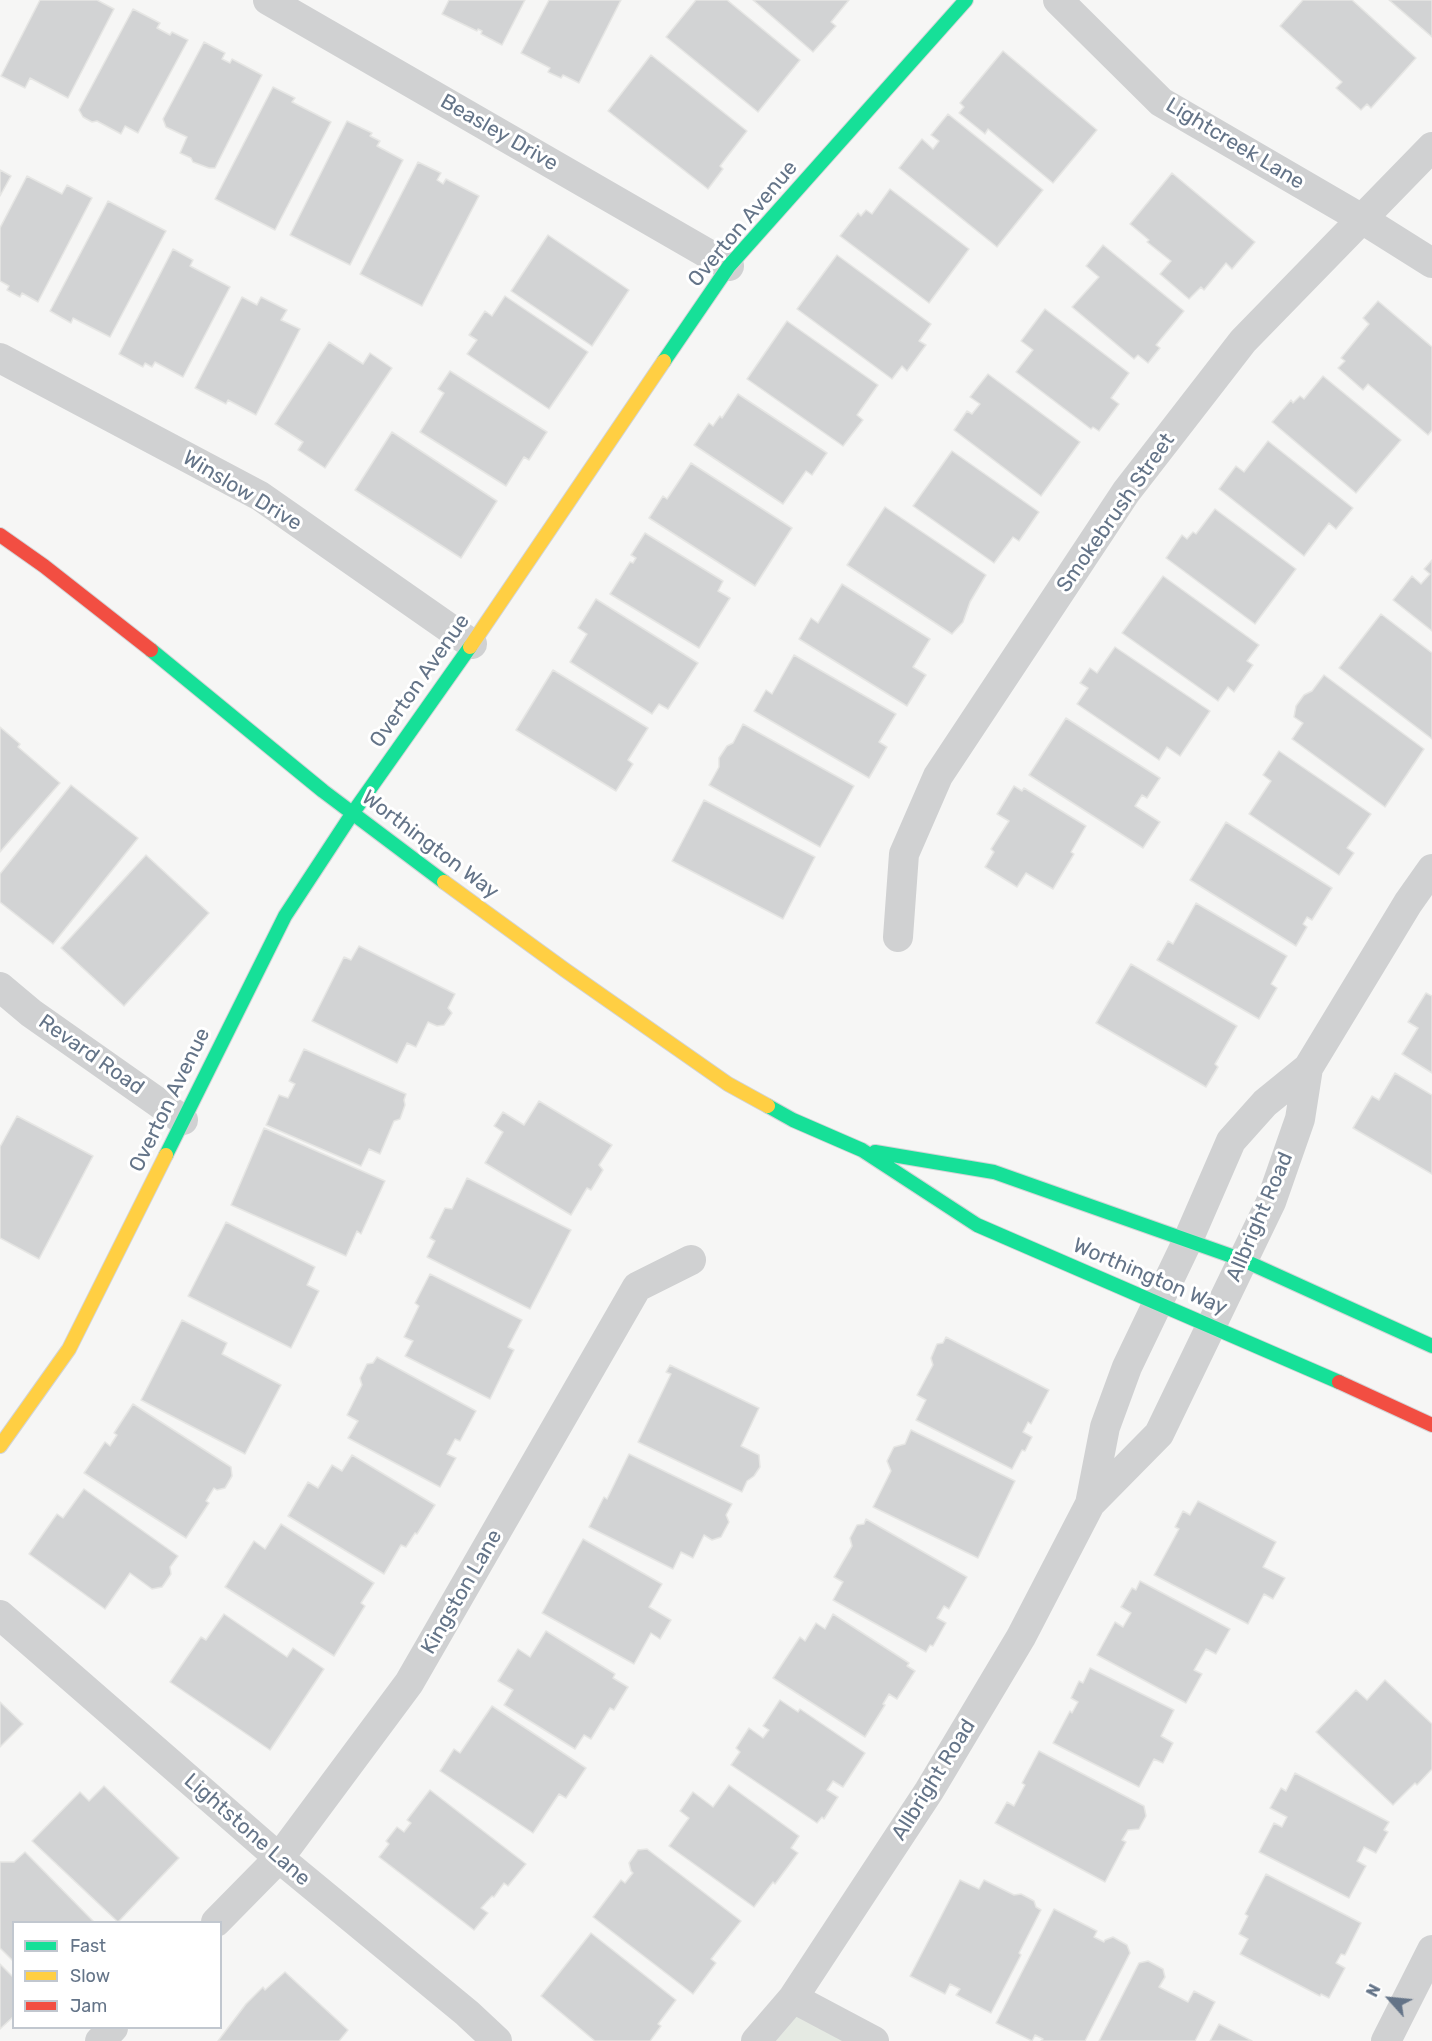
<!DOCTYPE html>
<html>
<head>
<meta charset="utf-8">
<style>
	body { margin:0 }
	#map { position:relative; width:1432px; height:2041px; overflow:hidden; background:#f6f6f5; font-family:Rubik,sans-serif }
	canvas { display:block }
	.legend { position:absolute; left:12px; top:1921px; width:210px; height:108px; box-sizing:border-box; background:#fff; border:2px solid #c1c7cf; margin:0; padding:8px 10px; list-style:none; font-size:18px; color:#647488 }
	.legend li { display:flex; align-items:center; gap:12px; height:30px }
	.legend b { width:30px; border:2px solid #c1c7cf }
	.north { position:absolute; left:1360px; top:1969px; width:60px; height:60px; -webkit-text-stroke:4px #fff; paint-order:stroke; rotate:297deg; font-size:16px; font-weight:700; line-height:24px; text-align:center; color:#647488 }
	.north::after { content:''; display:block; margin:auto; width:21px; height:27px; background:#647488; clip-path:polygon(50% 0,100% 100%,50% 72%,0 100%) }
</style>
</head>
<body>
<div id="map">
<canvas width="1432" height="2041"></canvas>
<ul class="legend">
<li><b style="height:8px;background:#16e098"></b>Fast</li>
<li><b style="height:8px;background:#ffcf43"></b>Slow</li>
<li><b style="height:8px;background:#f24e42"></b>Jam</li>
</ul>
<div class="north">N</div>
</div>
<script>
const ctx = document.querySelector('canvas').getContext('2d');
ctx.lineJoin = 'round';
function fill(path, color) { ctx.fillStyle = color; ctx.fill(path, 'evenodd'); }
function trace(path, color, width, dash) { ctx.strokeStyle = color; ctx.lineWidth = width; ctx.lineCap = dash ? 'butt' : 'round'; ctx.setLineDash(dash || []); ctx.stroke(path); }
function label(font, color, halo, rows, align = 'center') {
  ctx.font = font + ' Rubik,sans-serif'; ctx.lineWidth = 6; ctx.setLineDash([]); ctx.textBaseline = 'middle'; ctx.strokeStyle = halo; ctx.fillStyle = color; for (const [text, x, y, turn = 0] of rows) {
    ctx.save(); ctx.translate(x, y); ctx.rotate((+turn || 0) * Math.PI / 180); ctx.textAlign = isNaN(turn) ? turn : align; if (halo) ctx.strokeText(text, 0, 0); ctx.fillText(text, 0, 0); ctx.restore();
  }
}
const green = new Path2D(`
	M793 1998 874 2041H756Z`);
const building = new Path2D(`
	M40 0H97L114 9 68 98 30 78 25 88 1 76Z
	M449 0H525L502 45 481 34 482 31 478 29 477 31 442 14Z
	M549 0H621L579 83 563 75 561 78 548 72 550 68 521 53Z
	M696 0H727L800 60 758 112 666 37Z
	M753 0H849L831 22 836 26 813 52Z
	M1303 0H1352L1416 58 1371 108 1367 104 1361 110 1336 88 1342 82 1280 26Z
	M1389 0H1432V37Z
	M133 9 160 23 157 28 170 35 172 32 188 40 138 133 125 126 121 134 97 121 92 122 83 117 79 110Z
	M204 42 225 53 222 59 230 63 232 59 262 75 215 168H209L193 162 191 158 180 153 187 137 166 127 163 119Z
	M1003 51 1097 130 1053 183 988 129 985 134 959 113 964 107 960 103Z
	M651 55 747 131 720 166 723 169 708 189 608 111Z
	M273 87 295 98 292 102 331 122 275 230 215 199Z
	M948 114 1043 190 997 247 899 168 922 139 933 149 939 141 931 135Z
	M347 121 372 133 370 136 380 141 377 146 403 160 350 265 290 235Z
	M418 162 441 173 437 180 443 184 446 179 479 196 422 306 360 274Z
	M0 170 11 176 0 196Z
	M1172 173 1255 242 1232 269 1226 263 1204 290 1201 287 1189 299 1160 274 1171 261 1147 242 1149 240 1130 224Z
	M27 176 62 194 67 185 92 198 38 302 22 293 20 297 7 290 9 286 0 281V228Z
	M890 189 969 249 929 303 840 236 858 213 861 216 866 210 872 214Z
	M108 201 166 231 110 337 73 318 71 323 50 311Z
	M548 235 629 290 592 346 511 291Z
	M1103 245 1184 311 1156 345 1160 348 1148 363 1138 355 1134 359 1072 307 1099 277 1086 266Z
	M173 249 193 260 190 266 230 287 183 377 155 362 152 367 145 363 143 367 119 354Z
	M837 255 931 324 919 341 926 345 907 371 902 366 892 379 797 309Z
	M505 296 588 352 549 409 467 354 477 340 469 335 485 311 492 316Z
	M242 297 257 305 261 297 287 310 281 320 300 329 256 415 228 400 226 404 195 388Z
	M1378 301 1432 347V430L1428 435 1368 384 1363 390 1338 368 1345 361 1341 358 1369 324 1363 318Z
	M1045 309 1129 373 1111 398 1119 404 1099 431 1093 427 1091 429 1016 372 1033 350 1021 341Z
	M787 321 878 385 857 415 863 420 843 446 747 379Z
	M329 342 363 364 370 353 392 368 325 468 298 450 303 442 275 424Z
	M450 371 547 432 529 460 524 457 506 486 420 432 444 393 438 389Z
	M988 374 1080 442 1041 496 954 430 967 411 972 414 980 404 970 397Z
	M1323 376 1401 440 1356 493 1272 422 1291 400 1293 403 1300 396 1304 399Z
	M738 394 827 453 812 475 806 471 783 504 694 445 709 423 713 426 720 416 722 418Z
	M392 432 497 501 461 558 355 490Z
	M1268 441 1353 508 1336 529 1329 523 1304 556 1219 489 1236 466 1244 472Z
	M952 451 1039 512 1019 541 1013 537 994 563 913 506Z
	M691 463 792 528 755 586 649 518 663 496 667 499Z
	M885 507 986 575 970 602 963 622 952 634 847 565Z
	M1215 509 1296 569 1255 624 1166 558 1182 535 1187 539 1193 532 1196 534Z
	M645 533 723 581 718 591 730 598 699 648 610 594 630 562 633 563 636 558 631 555Z
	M1432 560V631L1393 600 1412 576 1421 584 1430 574 1424 569Z
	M1163 576 1259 645 1247 661 1253 665 1234 692 1228 687 1218 701 1122 633Z
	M842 584 930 639 913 667 926 675 907 706 799 639 811 618 818 623Z
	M596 599 698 663 668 709 659 704 652 714 570 662 587 634 578 628Z
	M1381 614 1432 653V739L1339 668Z
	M1115 647 1210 711 1180 756 1167 747 1159 760 1077 704 1088 688 1080 683 1090 668 1097 673Z
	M794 655 896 714 879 742 887 747 869 778 754 711 766 690 772 694Z
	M553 670 648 728 628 760 633 764 616 791 516 730Z
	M1324 675 1424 749 1385 807 1292 739 1303 723 1294 717 1296 706 1304 695 1312 691Z
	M1066 718 1160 778 1147 798 1142 795 1135 806 1160 822 1143 848 1029 775Z
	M743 724 854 786 820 847 709 785 719 767V758L727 746 733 743Z
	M0 727 20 744 18 747 60 783 0 852Z
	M1279 751 1371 814 1347 848 1354 853 1339 875 1249 814 1271 781 1263 775Z
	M71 785 138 838 53 944 0 902V874Z
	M1014 786 1022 791 1024 788 1086 826 1071 852 1074 854 1053 889 1026 873 1017 887 985 867 994 852 991 849 1009 821 997 814Z
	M704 800 815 857 783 919 672 861Z
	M1226 822 1332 888 1312 920 1307 917 1303 924 1307 927 1296 946 1190 880Z
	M146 855 209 913 124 1006 61 948Z
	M1196 903 1287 956 1271 984 1277 988 1259 1019 1157 960 1168 941 1173 944Z
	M359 946 455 994 448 1008 452 1013 444 1025 437 1026 428 1022 416 1047 407 1043 397 1063 312 1021 344 957 351 960Z
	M1131 964 1237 1026 1215 1064 1218 1067 1206 1087 1096 1023Z
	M1426 993 1432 996V1073L1402 1054 1418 1028 1408 1022Z
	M304 1049 406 1094 404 1100 405 1105 400 1119 394 1121 380 1154 369 1149 361 1166 266 1125 279 1095 288 1098 295 1084 289 1081Z
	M1395 1073 1432 1095V1174L1353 1128 1372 1096 1379 1100Z
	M539 1101 612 1145 599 1165 603 1170 591 1190 587 1188 571 1215 485 1163 503 1132 494 1126 503 1112 524 1125Z
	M17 1116 93 1156 39 1259 0 1238V1147Z
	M264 1128 385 1181 361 1234 357 1231 346 1256 231 1205Z
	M467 1178 571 1230 530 1309 427 1257 435 1241 430 1238 445 1208 452 1209Z
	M226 1222 315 1267 307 1285 319 1291 291 1348 188 1296Z
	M430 1274 522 1320 508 1347 514 1350 490 1399 405 1356 413 1341 404 1337 419 1306 415 1303Z
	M182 1320 227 1343 222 1354 281 1385 245 1454 141 1400Z
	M946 1337 1049 1390 1031 1424 1028 1422 1023 1432 1032 1437 1025 1451 1022 1450 1012 1469 916 1420 926 1400 917 1395 933 1365 931 1358 937 1344 943 1343Z
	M377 1357 476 1411 460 1441 455 1439 447 1454 456 1458 440 1487 348 1438 358 1421 347 1415 362 1385 360 1378 367 1364 373 1363Z
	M670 1365 759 1408 741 1446 759 1455 760 1467 754 1476 747 1481 742 1492 638 1442 671 1374 666 1372Z
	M133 1404 231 1467 232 1476 225 1488 217 1490 214 1488 206 1501 209 1503 186 1538 84 1473 105 1442 110 1446 117 1435 114 1433Z
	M911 1430 1015 1481 978 1558 873 1507 891 1471 887 1461 894 1447 905 1444Z
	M629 1454 732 1504 726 1515 729 1522 721 1537 712 1540 704 1535 693 1558 681 1552 673 1569 589 1527 604 1497 607 1499Z
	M352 1455 435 1505 417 1534 415 1533 406 1547 401 1545 384 1574 288 1516 308 1482 318 1488 332 1465 342 1471Z
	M84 1489 178 1556 170 1567 171 1574 162 1587 152 1589 130 1573 105 1609 29 1554 57 1514 63 1518Z
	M1198 1501 1276 1542 1263 1567 1285 1578 1273 1599 1264 1594 1248 1624 1154 1575 1179 1529 1175 1527 1183 1511 1190 1515Z
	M866 1519 967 1577 949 1609 944 1606 937 1618 946 1623 933 1646 930 1645 926 1652 833 1600 843 1582 834 1577 852 1546 850 1538 857 1525 864 1524Z
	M281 1524 374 1583 361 1603 365 1606 334 1656 225 1587 254 1541 265 1549Z
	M583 1539 662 1584 649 1607 671 1620 660 1639 651 1633 634 1664 542 1613Z
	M1140 1581 1230 1629 1216 1654 1206 1649 1194 1670 1202 1674 1186 1703 1097 1655 1115 1622 1123 1627 1131 1613 1121 1607 1132 1588 1136 1590Z
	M224 1614 287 1657 293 1648 324 1669 270 1750 170 1682 201 1637 206 1640Z
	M833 1614 909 1663 907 1666 915 1671 897 1699 889 1694 883 1704 885 1705 865 1737 773 1678 800 1637 805 1641 816 1623 825 1629Z
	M546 1631 615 1674 613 1678 628 1687 614 1710 610 1708 591 1739 584 1735 575 1749 504 1705 513 1690 498 1681 518 1649 530 1657Z
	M1090 1668 1174 1710 1161 1736 1173 1743 1163 1763 1154 1759 1139 1787 1053 1743 1070 1711 1072 1713 1078 1702 1071 1698 1079 1681 1083 1683Z
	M1385 1680 1432 1724V1769L1417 1785 1415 1783 1393 1805 1316 1732 1356 1690 1367 1700Z
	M780 1700 798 1712 800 1709 865 1753 843 1787 833 1781 827 1790 838 1797 824 1819 822 1817 817 1823 731 1765 740 1752 736 1748 749 1728 763 1738 769 1730 763 1726Z
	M0 1702 23 1724 0 1747Z
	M492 1706 586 1768 566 1798 559 1794 533 1833 440 1771 454 1749 460 1753Z
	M1039 1751 1144 1806 1146 1816 1139 1829 1128 1830 1122 1840 1126 1842 1105 1882 995 1823 1007 1802 1014 1806 1025 1785 1022 1783Z
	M1295 1773 1389 1822 1384 1830 1388 1832 1376 1853 1364 1847 1357 1861 1366 1866 1349 1898 1259 1852 1274 1823 1282 1827 1287 1817 1270 1808 1281 1788 1286 1791Z
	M729 1785 799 1836 791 1848 798 1853 775 1884 773 1882 754 1907 669 1846 689 1818 680 1811 693 1792 713 1807Z
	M104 1786 179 1858 118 1922 32 1841 80 1792 89 1801Z
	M430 1790 526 1864 508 1886 504 1883 494 1897 492 1896 481 1908 488 1913 474 1930 379 1857 389 1844 386 1841 397 1827 404 1832 411 1823 407 1820Z
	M647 1849 741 1921 711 1959 716 1963 693 1994 593 1917 621 1880 625 1883 633 1873 631 1871 629 1863 638 1850Z
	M25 1852 94 1922H14V1962L0 1948V1862H14Z
	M1266 1874 1361 1923 1345 1955 1341 1954 1336 1963 1345 1968 1329 1998 1321 1994 1320 1996 1240 1954 1248 1939 1239 1934 1248 1916 1245 1914Z
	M960 1880 979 1889 984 1880 1014 1895 1021 1894 1034 1901 1036 1907 1041 1910 1019 1953 1021 1955 991 2013 956 1995 960 1989 950 1984 945 1994 910 1976Z
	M1054 1909 1097 1931 1094 1937 1104 1942 1105 1940 1113 1937 1127 1945 1130 1953 1085 2041H1041L1043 2039 1035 2035 1032 2041 996 2023Z
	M591 1933 676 2000 658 2024 661 2026 650 2041H595L541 1996Z
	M1148 1961 1163 1969 1165 1977 1159 1987 1188 2002 1194 1991 1215 2002 1195 2041H1099L1139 1963Z
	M0 1964 14 1978V2016L0 2029Z
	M285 1972 348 2030 339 2041H218L246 2004 263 1987 265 1990Z
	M1219 2024 1252 2041H1210Z`);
const street = new Path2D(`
	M268 0 729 266
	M1058 0 1161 102 1362 219 1432 263
	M0 358 260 496 472 644
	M898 937 904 854 938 776 1126 492 1243 341 1432 147
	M0 987 31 1013 183 1120
	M1090 1504 1159 1434 1271 1202 1300 1119 1308 1068
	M0 1615 279 1858 467 2013 497 2041
	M216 1922 279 1858 409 1683 637 1287 691 1260
	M793 1998 874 2041
	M100 2041 113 2028
	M756 2041 793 1998 929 1791 1021 1637 1090 1504 1105 1427 1127 1367 1188 1240 1231 1141 1265 1103 1308 1068 1408 903 1432 869
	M1386 2041 1432 1950`);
const fast = new Path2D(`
	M664 361 729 266 966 0
	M151 650 323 791 444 882
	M768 1106 793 1120 862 1150 977 1225 1339 1382
	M875 1152 994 1172 1243 1260 1432 1346
	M166 1155 285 916 352 814 470 647`);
const slow = new Path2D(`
	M470 647 664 361
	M444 882 565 970 728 1084 768 1106
	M0 1446 69 1349 166 1155`);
const jam = new Path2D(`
	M0 535 44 566 151 650
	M1339 1382 1432 1425`);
const streetNames = [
	["Beasley Drive",499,133,30],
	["Lightcreek Lane",1235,144,31],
	["Overton Avenue",743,224,-50],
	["Winslow Drive",242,491,31],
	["Smokebrush Street",1116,513,-55],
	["Overton Avenue",420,681,-55],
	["Worthington Way",430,845,37],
	["Revard Road",91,1055,35],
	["Overton Avenue",170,1100,-64],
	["Allbright Road",1260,1217,-67],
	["Worthington Way",1150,1277,23],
	["Kingston Lane",462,1592,-60],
	["Allbright Road",934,1780,-58],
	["Lightstone Lane",247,1830,41]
];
fill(green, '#e5eae3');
fill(building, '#d2d3d4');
trace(building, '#e6e6e4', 1.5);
trace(fast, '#d2d4d6', 16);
trace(slow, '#d2d4d6', 16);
trace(jam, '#d2d4d6', 16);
trace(street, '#d0d1d2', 30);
trace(fast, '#16e098', 14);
trace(slow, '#ffcf43', 14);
trace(jam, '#f24e42', 14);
label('21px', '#647488', '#fff', streetNames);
</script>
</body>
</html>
